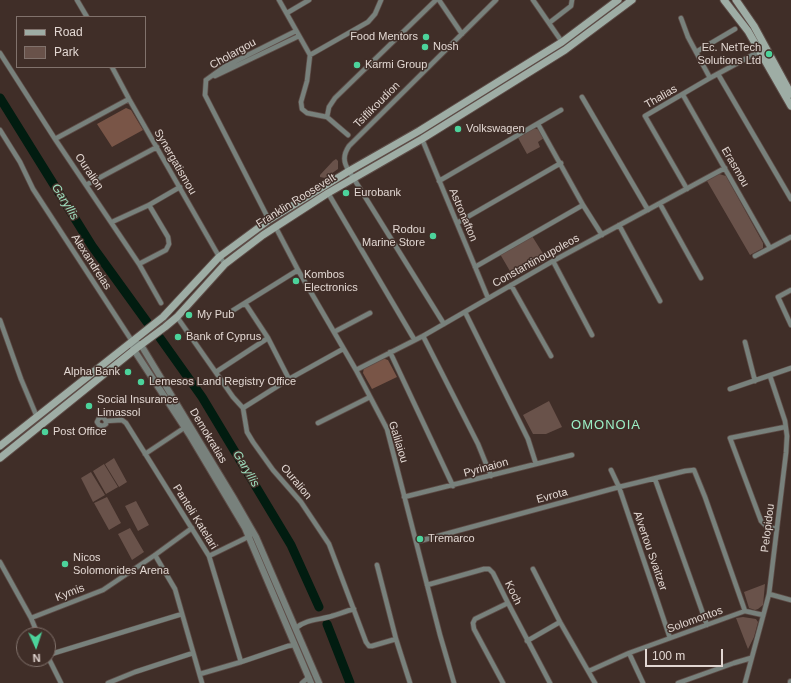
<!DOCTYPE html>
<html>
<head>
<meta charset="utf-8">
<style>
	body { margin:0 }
	#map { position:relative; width:791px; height:683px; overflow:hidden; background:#402e28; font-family:Arial,sans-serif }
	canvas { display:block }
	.legend { position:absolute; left:16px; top:16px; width:130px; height:52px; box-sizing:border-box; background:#402e28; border:1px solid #81726c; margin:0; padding:5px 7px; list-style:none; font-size:12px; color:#e2d7d2 }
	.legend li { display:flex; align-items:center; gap:8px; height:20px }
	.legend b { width:20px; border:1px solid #81726c }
	.north { position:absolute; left:16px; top:627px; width:40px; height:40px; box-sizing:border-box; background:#402e28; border:1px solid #81726c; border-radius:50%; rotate:177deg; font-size:11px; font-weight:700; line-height:16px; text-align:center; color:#e2d7d2 }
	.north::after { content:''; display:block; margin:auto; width:14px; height:18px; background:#4cd39b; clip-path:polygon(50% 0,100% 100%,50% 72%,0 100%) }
	.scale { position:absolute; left:645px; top:649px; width:78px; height:18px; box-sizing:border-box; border:2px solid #e2d7d2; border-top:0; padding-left:5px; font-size:12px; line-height:14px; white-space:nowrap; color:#e2d7d2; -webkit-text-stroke:3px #402e28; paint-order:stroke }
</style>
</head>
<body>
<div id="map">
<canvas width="791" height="683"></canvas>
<ul class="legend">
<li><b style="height:5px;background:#9eada5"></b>Road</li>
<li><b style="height:11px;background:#69524a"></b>Park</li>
</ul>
<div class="north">N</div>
<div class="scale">100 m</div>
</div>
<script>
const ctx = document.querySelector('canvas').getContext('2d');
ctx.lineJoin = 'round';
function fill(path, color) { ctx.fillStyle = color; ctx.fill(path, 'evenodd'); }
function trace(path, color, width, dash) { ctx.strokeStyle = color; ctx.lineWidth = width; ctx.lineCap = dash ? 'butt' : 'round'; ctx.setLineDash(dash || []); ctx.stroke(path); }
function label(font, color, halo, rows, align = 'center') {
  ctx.font = font + ' Arial,sans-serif'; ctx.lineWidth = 3; ctx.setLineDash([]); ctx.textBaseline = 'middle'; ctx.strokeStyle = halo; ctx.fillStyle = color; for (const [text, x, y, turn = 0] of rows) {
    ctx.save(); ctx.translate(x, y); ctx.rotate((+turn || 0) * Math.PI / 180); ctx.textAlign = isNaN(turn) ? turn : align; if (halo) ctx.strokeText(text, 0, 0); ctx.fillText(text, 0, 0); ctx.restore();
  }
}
const green = new Path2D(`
	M534 128 540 130 544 138 538 142 540 147 527 154 517 136Z
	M336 159 338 161V169L325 178 320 177V175L333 161Z
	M719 174 726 176 763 243V248L750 255 707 181Z
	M532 236 547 260 514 278 500 254Z
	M549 401 562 427 546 434H533L523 415Z
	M114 458 127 482 119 487 105 464Z
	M104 464 118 487 106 494 93 471Z
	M91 472 105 495 93 502 81 478Z
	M107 497 121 523 109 530 94 503Z
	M136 501 149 525 138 531 125 506Z
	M130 528 144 552 132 560 118 534Z
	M765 584 763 605 758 609 755 610 749 608 744 592Z
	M743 617 756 619 758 622 754 637 748 649 736 618Z`);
const forest = new Path2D(`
	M126 108 131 110 143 130 112 147 97 124Z
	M382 358 388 360 397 377 372 389 363 373 364 367Z`);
const river = new Path2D(`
	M0 98 92 246 147 322
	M160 338 202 397 291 545 319 607
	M327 624 350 683`);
const minor = new Path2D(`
	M77 0 87 17
	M279 0 310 55 307 81 301 102 302 109 307 113 327 117 348 135
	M439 0 462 34
	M533 0 562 42
	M287 13 309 0
	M681 18 688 37 710 78
	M549 23 571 6 572 0
	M696 52 735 29
	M0 53 55 139 139 264 161 303
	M310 55 368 22 375 14 381 0
	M112 67 129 99 217 253 225 264
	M718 74 791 199
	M215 76 299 36
	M206 80 205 95 269 220
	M206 80 224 67 296 31
	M683 95 770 248
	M582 97 648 210
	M327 117 329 107 335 98 436 0
	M538 124 583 205 602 235
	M0 130 20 162 33 189 132 341
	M55 139 129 99
	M422 139 488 298
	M439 181 561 110
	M86 185 157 147
	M687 189 645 116 710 78 760 51
	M328 193 414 339
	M660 204 701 278
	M112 222 149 205 180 187
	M457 223 561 163
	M619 225 660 301
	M275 226 298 270 356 370 387 429 440 635 454 683
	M755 256 791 237
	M553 261 592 335
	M139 264 166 250 169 244 168 237 149 205
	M475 267 583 205
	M511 285 551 356
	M791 290 778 297 791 325
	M245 303 268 338 289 379
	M232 311 298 270
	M465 312 528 439 536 464
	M177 317 233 397 243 408 247 432 253 442 273 470 301 502 329 544 366 642 369 646H372L396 639
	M0 320 21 379 37 417
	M444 324 349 171C343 162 343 155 349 146L496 0
	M334 332 370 313
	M423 336 478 444 491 476
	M745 342 755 381
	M390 352 453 486
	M356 370 423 336 553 261 725 168
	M216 372 268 338
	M730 389 791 368
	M243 408 289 379 343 349
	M106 421V424L103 426 99 425 97 422 99 418 103 417 106 421 122 420 126 423 209 556 241 662
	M318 423 370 397
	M145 454 187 426
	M611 470 619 487 670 638
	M655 479 707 625
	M404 497 572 455
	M777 529 767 527 761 521 730 438 785 427
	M416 542 619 487 685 471 694 470 705 497 745 611
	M155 555 175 589 202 683
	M209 556 250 536
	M0 562 31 618 38 635
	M377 565 396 639 410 683
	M533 569 560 622 595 683
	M427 585 484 569H489L493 573 508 603 550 683
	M769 594 791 600
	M31 618 103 590 155 555 192 528
	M296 628C306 619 320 620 332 616 339 614 346 611 354 609
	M527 641 560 622
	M629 653 643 683
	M48 655 182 614
	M48 657 61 683
	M589 671 629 653 745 611 763 615
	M200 674 241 662 288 646 295 645
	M108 683 135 672 193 653
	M302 683 309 677
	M503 683 474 629 473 623 475 619 508 603
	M678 683 734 663 751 658
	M745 683 769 594 786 453 787 436 785 421 770 376`);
const tertiary = new Path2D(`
	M132 341 141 345 233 497 256 537 319 683
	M133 346 134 350 189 434 245 528 311 683
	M791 683V682`);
const secondary = new Path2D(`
	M724 0 748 31 791 106
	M736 0 754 26 791 94
	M0 446 163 317 219 257 269 220 349 171 419 131 562 42 618 0
	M0 458 134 350 165 327 177 317 225 264 263 235 328 193 422 139 565 50 632 0`);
const markers = [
	[426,37,4,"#4cd39b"],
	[425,47,4,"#4cd39b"],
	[769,54,4,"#4cd39b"],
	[357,65,4,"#4cd39b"],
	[458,129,4,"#4cd39b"],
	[346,193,4,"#4cd39b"],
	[433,236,4,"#4cd39b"],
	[296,281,4,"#4cd39b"],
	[189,315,4,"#4cd39b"],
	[178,337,4,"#4cd39b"],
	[128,372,4,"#4cd39b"],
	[141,382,4,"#4cd39b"],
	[89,406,4,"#4cd39b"],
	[45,432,4,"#4cd39b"],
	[420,539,4,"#4cd39b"],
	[65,564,4,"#4cd39b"]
];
const poiNames = [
	["Food Mentors",418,37,"right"],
	["Nosh",433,47],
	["Ec. NetTech",761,48,"right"],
	["Solutions Ltd",761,61,"right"],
	["Karmi Group",365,65],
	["Volkswagen",466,129],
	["Eurobank",354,193],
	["Rodou",425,230,"right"],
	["Marine Store",425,243,"right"],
	["Kombos",304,275],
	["Electronics",304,288],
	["My Pub",197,315],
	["Bank of Cyprus",186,337],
	["Alpha Bank",120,372,"right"],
	["Lemesos Land Registry Office",149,382],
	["Social Insurance",97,400],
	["Limassol",97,413],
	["Post Office",53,432],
	["Tremarco",428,539],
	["Nicos",73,558],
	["Solomonides Arena",73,571]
];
const streetNames = [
	["Cholargou",233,54,-29],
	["Thalias",661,97,-30],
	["Tsiflikoudion",377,105,-45],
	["Synergatismou",175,162,60],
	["Erasmou",735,167,60],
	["Ouralion",89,172,56],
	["Franklin Roosevelt",296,201,-32],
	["Astronafton",463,215,67],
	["Constantinoupoleos",536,261,-29],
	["Alexandreias",91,262,57],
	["Demokratias",208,436,59],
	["Galilaiou",398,442,73],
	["Pyrinaion",486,468,-15],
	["Ouralion",296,482,50],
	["Evrota",552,496,-15],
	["Panteli Katelari",195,517,58],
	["Pelopidou",768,528,-83],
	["Alvertou Svaitzer",650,551,71],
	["Kymis",70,593,-21],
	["Koch",513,593,64],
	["Solomontos",695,620,-20]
];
const waterNames = [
	["Garyllis",65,202,58],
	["Garyllis",246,469,59]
];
const quarterNames = [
	["OMONOIA",606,425]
];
fill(green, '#69524a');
fill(forest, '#795547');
trace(river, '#011c10', 9);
trace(minor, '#5d4c47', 6);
trace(tertiary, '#5d4c47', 8);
trace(secondary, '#5d4c47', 9);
trace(minor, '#78817c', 4.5);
trace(tertiary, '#78817c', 6);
trace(secondary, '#9eada5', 7);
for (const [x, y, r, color] of markers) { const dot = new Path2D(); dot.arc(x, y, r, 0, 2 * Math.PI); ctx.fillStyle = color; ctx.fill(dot); trace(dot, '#402e28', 1.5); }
label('11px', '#e2d7d2', '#402e28', poiNames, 'left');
label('11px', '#e2d7d2', '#402e28', streetNames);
label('italic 12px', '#9ee1bf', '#402e28', waterNames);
ctx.letterSpacing = '1px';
label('13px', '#9befc5', '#402e28', quarterNames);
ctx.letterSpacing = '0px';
</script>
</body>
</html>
